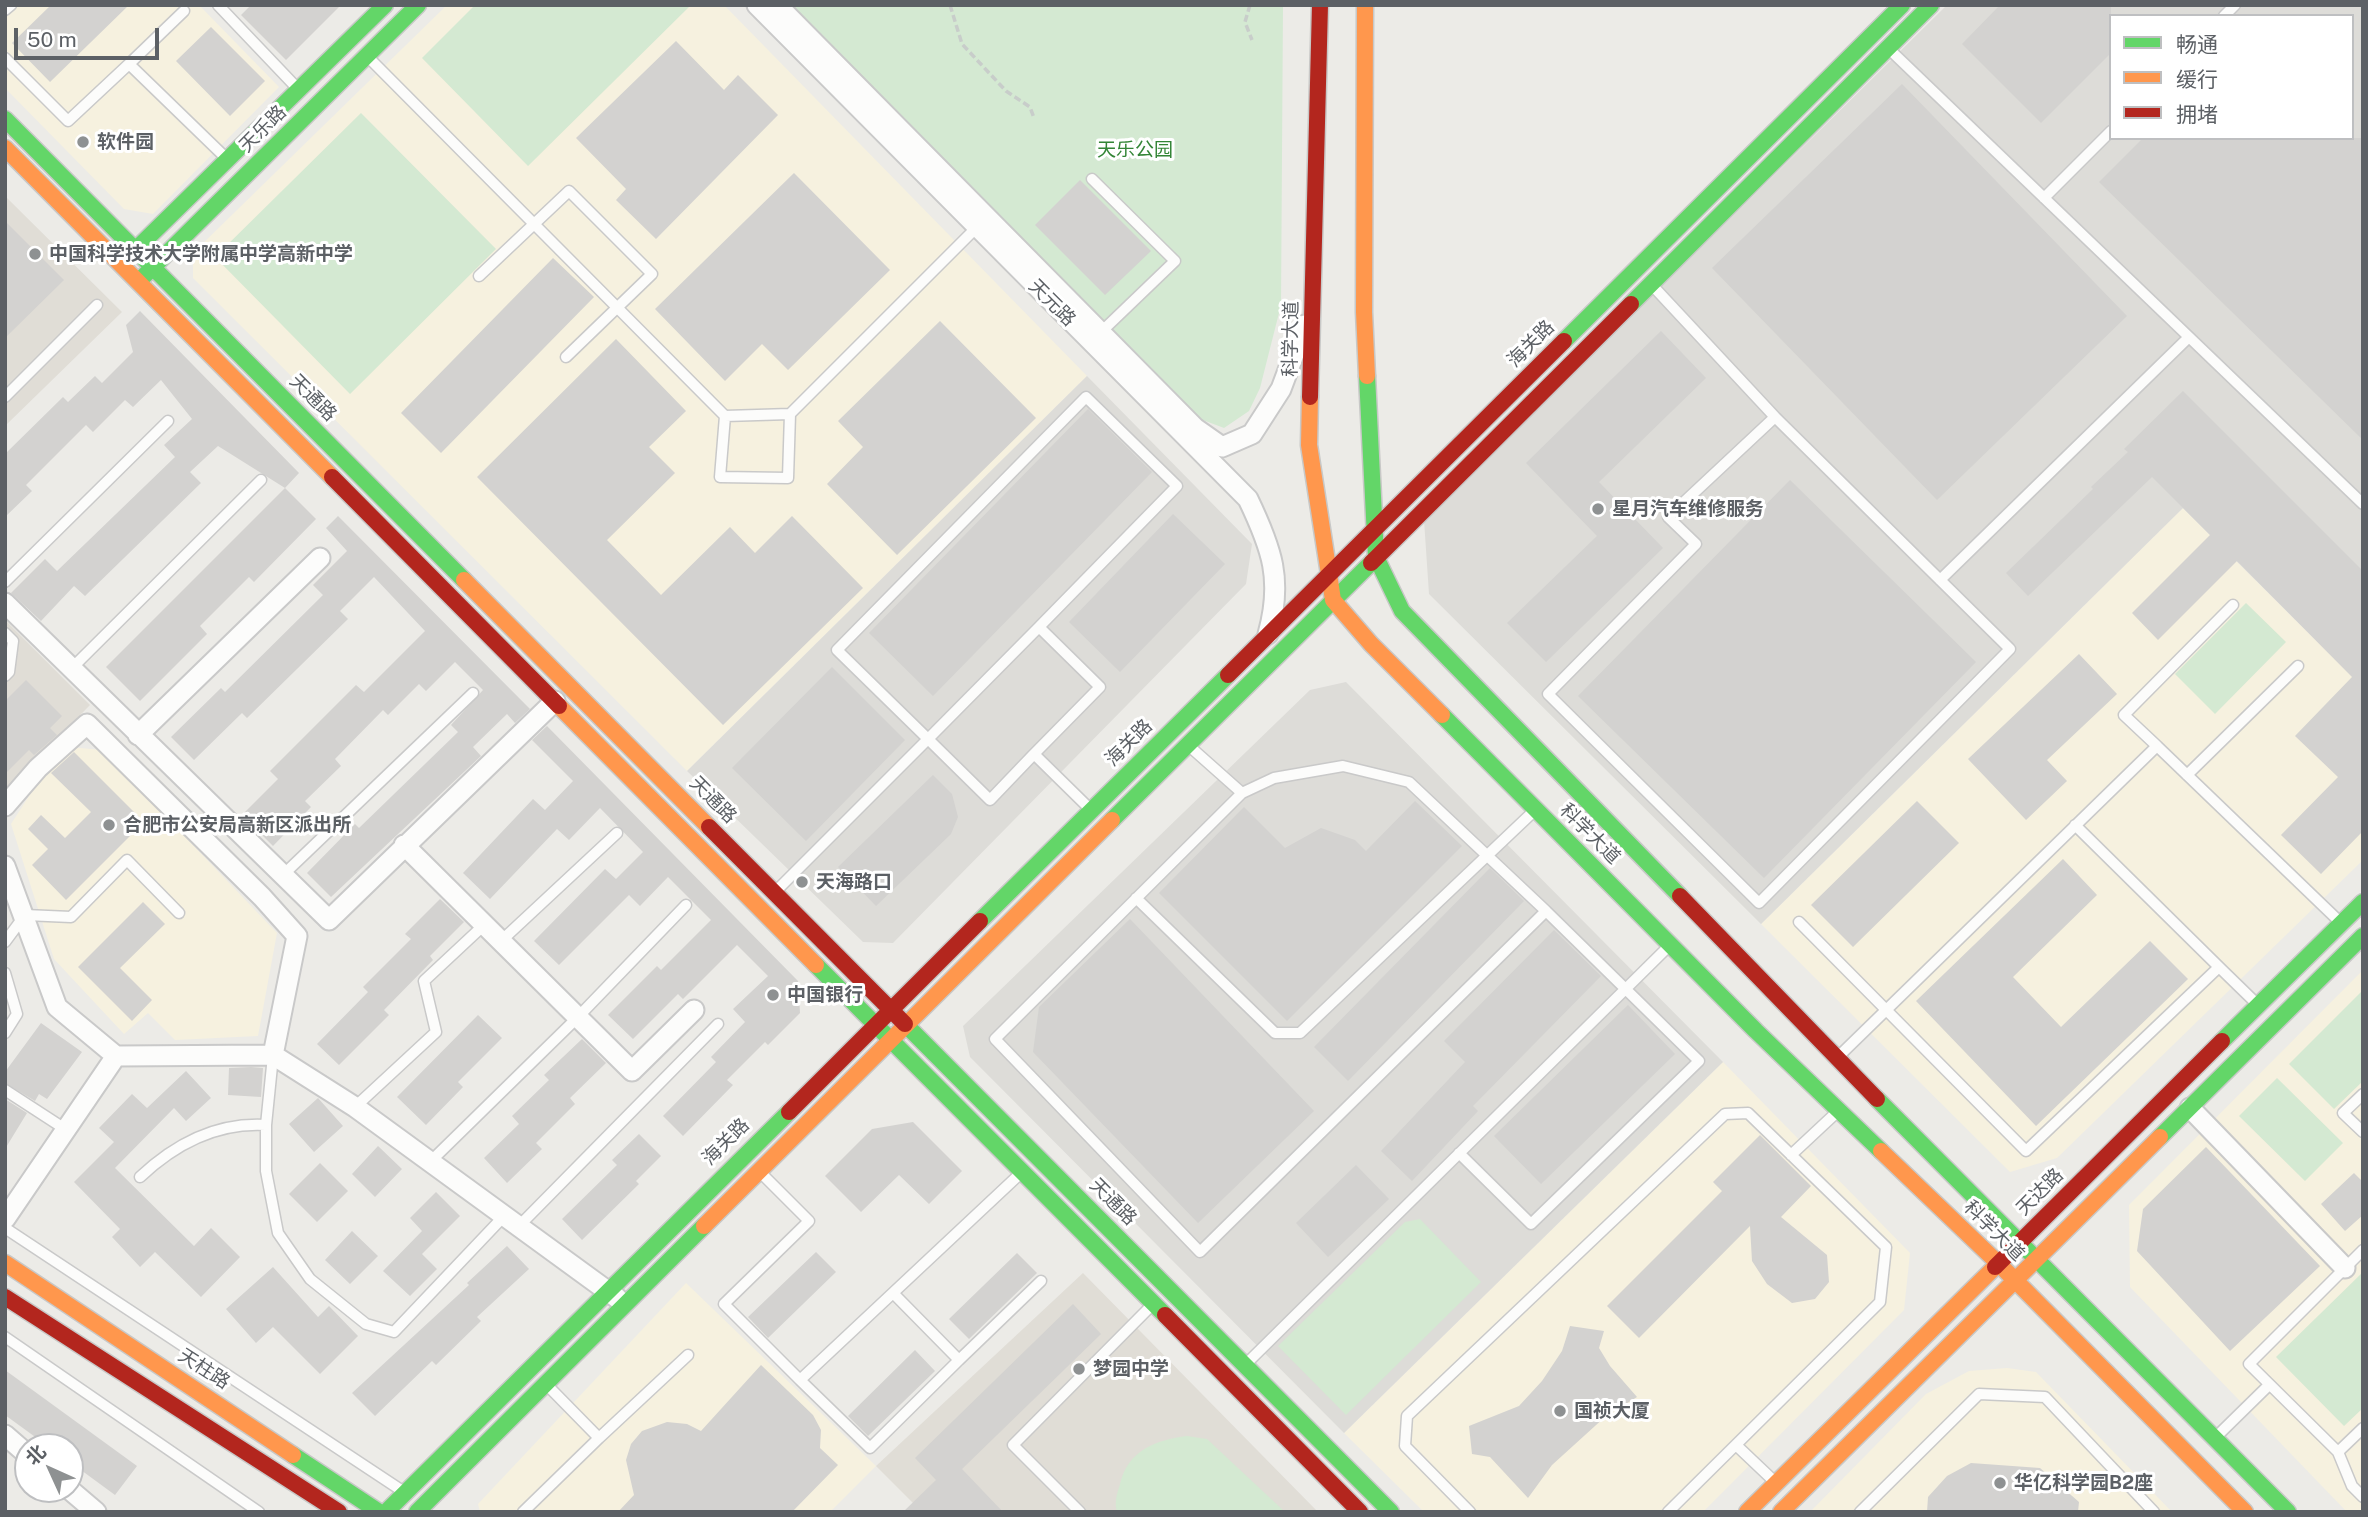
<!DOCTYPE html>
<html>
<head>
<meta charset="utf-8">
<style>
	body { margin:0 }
	#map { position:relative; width:2368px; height:1517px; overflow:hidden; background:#ecebe7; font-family:"Public Sans","Noto Sans SC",sans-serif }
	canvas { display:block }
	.frame { position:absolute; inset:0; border:7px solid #5c6065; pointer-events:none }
	.legend { position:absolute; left:2109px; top:14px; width:245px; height:126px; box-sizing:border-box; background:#fff; border:2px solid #bebfc1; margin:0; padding:9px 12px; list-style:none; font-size:21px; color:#5c6065 }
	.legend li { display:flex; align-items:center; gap:14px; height:35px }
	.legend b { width:35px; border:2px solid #bebfc1 }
	.north { position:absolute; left:14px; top:1433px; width:70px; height:70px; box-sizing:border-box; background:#fff; border:2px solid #bebfc1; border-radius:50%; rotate:315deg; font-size:19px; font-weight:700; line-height:28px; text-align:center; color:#5c6065 }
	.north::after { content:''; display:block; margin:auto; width:24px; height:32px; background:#8e9192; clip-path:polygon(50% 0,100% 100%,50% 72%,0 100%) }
	.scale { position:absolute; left:14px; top:28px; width:145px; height:32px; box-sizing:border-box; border:4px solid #5c6065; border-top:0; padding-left:9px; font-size:21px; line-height:24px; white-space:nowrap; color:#5c6065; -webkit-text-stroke:5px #fff; paint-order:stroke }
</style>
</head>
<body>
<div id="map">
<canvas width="2368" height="1517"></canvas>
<div class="frame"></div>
<ul class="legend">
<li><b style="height:9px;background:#63d668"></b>畅通</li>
<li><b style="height:9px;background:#ff974d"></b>缓行</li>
<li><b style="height:9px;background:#b3261e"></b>拥堵</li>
</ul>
<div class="north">北</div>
<div class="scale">50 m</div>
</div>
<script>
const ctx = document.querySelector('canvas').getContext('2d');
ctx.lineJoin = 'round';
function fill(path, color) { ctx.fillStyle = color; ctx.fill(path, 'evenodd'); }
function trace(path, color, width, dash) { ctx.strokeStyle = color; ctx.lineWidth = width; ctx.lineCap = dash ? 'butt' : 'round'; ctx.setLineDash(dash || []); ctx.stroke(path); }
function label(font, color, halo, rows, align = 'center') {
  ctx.font = font + ' "Public Sans","Noto Sans SC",sans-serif'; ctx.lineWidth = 6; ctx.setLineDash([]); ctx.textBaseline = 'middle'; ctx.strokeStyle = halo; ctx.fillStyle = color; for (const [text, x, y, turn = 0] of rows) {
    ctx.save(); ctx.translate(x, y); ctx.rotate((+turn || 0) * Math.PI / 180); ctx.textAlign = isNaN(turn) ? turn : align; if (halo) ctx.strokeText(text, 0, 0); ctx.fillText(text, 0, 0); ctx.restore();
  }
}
const commercial = new Path2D(`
	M5 5H199L279 87 153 214 124 209 5 88Z
	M447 5H724L1087 376 687 771 193 278V253Z
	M2183 508 2363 687V860L2057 1158 2010 1172 1761 924Z
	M69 747 102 750 277 933 258 1036 175 1040 148 1013 124 1034 54 959 11 824 47 768Z
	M2363 970V1512H2347L2130 1287 2129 1205Z
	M1723 1062 1910 1253 1904 1310 1703 1512H1424L1344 1433Z
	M686 1283 876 1466 830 1512H480L478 1504Z
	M2007 1368 2036 1372 2172 1512H1810L1926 1394 1969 1371Z`);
const industrial = new Path2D(`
	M1947 5H2363V687L2183 508 1761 924 1429 594 1424 520ZM2111 16H2352V138H2111Z
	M1087 376 1252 544 1246 584 893 943 863 942 687 771Z
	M1346 682 1723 1062 1344 1433 970 1057 963 1026 1310 690Z`);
const education = new Path2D(`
	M5 196 122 312 5 426Z
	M5 620 90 705 5 792Z
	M1083 1273 1318 1512H922L876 1466Z`);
const green = new Path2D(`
	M475 5H691L528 166 422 58Z
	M789 5H1283L1281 305 1260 388 1249 411 1224 428 1195 417Z
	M361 113 496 249 350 394 215 257Z
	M2246 603 2286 642 2215 714 2175 674Z
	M2363 990V1081L2334 1109 2289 1064Z
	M2277 1078 2343 1143 2305 1181 2239 1116Z
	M1420 1219 1481 1282 1346 1415 1278 1346 1405 1222Z
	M2363 1272V1408L2344 1426 2276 1357Z
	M1187 1436 1207 1439 1285 1512H1117C1114 1502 1117 1494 1120 1484 1128 1450 1156 1440 1187 1436Z`);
const building = new Path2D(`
	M51 5H129L50 82 12 43Z
	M251 5H341L286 60 241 15Z
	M2000 5H2111V53L2041 123 1962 44Z
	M211 27 265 81 230 116 176 61Z
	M676 41 724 90 738 75 778 115 656 239 616 200 626 189 576 138Z
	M1902 84 2127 316 1937 500 1712 268Z
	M2143 138H2363V440L2099 182Z
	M794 173 890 270 788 370 762 344 725 381 655 309Z
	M1080 180 1151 251 1105 295 1035 225Z
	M5 221 64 280 5 338Z
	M553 258 594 297 441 453 401 413Z
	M140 311 299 473 285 488 218 446 190 472 201 483 85 596 74 586 41 621 11 593 45 559 57 571 175 457 164 445 192 419 161 380 133 407 125 400 93 432 86 425 26 485 32 491 5 517V454L63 397 68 402 95 376 102 383 133 352 126 325Z
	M940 321 1036 418 897 555 827 484 863 447 838 421Z
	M1661 331 1706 378 1599 482 1663 548 1546 662 1507 623 1597 536 1526 463Z
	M616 339 686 411 649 447 675 473 607 540 661 595 730 527 755 553 792 516 863 588 723 725 477 477Z
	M2183 391 2363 571V831L2321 874 2281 835 2338 777 2295 736 2352 677 2237 561 2158 640 2132 613 2210 535 2152 477 2028 596 2006 573 2093 489 2091 487 2128 452 2124 449Z
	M1088 409 1152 472 933 696 869 633Z
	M1790 480 1976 662 1764 878 1578 696Z
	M285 488 316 519 254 582 249 577 200 626 207 634 140 701 106 667Z
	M1173 514 1225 564 1120 672 1069 622Z
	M338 516 530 709 515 723 507 714 473 747 481 756 331 897 307 873 355 824 359 828 458 732 451 725 483 690 455 662 426 691 419 684 388 715 383 710 335 759 341 766 305 801 311 807 273 846 242 815 278 779 270 771 356 685 364 692 425 631 374 577 340 611 348 619 247 718 242 713 194 760 171 737 221 688 225 692 323 595 313 585 347 551 326 528Z
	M2079 654 2117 694 2047 760 2067 781 2026 820 1968 759Z
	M832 667 905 740 806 841 732 768Z
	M26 680 62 716 50 728 57 735 34 755 29 750 5 774V701Z
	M547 726 798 981 800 1013 768 1045 765 1042 727 1080 733 1085 683 1136 663 1116 716 1062 711 1057 745 1022 733 1009 768 976 737 945 683 999 678 994 633 1039 608 1015 657 966 661 970 711 920 668 877 640 906 629 895 559 965 534 941 605 869 616 879 643 852 600 808 569 840 557 829 490 899 463 873 533 799 545 810 573 781 532 740Z
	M74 752 144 822 66 900 32 865 48 849 28 829 41 815 65 838 91 812 51 773Z
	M933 775 952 794 958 817 951 834 876 906 838 867Z
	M1415 801 1462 846 1287 1021 1159 893 1244 807 1285 848 1321 828 1355 840 1366 851Z
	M1917 801 1959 843 1853 947 1811 905Z
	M2063 859 2097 895 2013 977 2061 1027 2150 941 2188 979 2036 1126 1916 1001Z
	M1490 868 1524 901 1348 1081 1314 1047Z
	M440 899 464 922 430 956 433 960 384 1010 389 1015 339 1065 317 1044 368 992 363 987 411 939 405 934Z
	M143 902 165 924 120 968 152 1000 132 1021 78 967Z
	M1130 919 1314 1111 1198 1223 1033 1052 1039 1007Z
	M1554 930 1601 976 1473 1106 1478 1111 1412 1181 1381 1151 1465 1062 1444 1041Z
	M1628 1005 1675 1054 1541 1184 1494 1136Z
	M478 1015 502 1038 458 1082 463 1087 426 1125 397 1097Z
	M41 1023 82 1052 47 1099 39 1094 35 1101 5 1083V1072Z
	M582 1039 606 1063 570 1098 575 1104 536 1143 542 1149 507 1183 484 1158 519 1124 512 1116 549 1080 544 1075Z
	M251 1067 263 1068 261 1097 228 1095 229 1068Z
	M186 1071 211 1098 186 1121 174 1108 115 1168 194 1246 211 1228 240 1257 201 1297 155 1252 140 1267 112 1237 120 1229 74 1182 114 1142 99 1128 132 1094 147 1108Z
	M318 1098 343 1126 314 1152 289 1124Z
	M5 1099 27 1113 5 1149Z
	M913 1122 962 1171 929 1204 899 1175 861 1212 825 1176 872 1129Z
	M639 1134 661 1156 636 1181 639 1184 582 1240 562 1219 617 1165 612 1160Z
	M1760 1135 1811 1186 1781 1217 1827 1255 1829 1282 1815 1299 1792 1303 1767 1284 1752 1261 1750 1226 1639 1338 1607 1306 1722 1191 1713 1182Z
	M378 1146 402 1169 375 1197 352 1174Z
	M2206 1147 2320 1266 2230 1351 2137 1251 2143 1209Z
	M320 1163 348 1191 317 1222 289 1194Z
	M1356 1165 1389 1199 1328 1257 1296 1223Z
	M2354 1173 2363 1182V1215L2345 1231 2321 1204Z
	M436 1192 460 1216 422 1254 437 1269 410 1296 383 1271 422 1231 410 1218Z
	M352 1231 378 1256 350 1284 325 1260Z
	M507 1246 529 1269 477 1317 481 1321 436 1365 432 1361 375 1416 352 1393 469 1285 467 1283Z
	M816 1252 836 1272 768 1338 748 1317Z
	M1017 1253 1037 1273 969 1339 949 1319Z
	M273 1267 318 1317 329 1306 358 1336 320 1374 273 1327 256 1343 226 1309Z
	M1073 1304 1101 1334 962 1469 1003 1512H903L936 1480 915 1458Z
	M1570 1326 1604 1331 1599 1348 1610 1366 1637 1397 1606 1416 1552 1465 1528 1498 1490 1457 1472 1454 1469 1426 1519 1406 1542 1381 1562 1351Z
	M915 1350 935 1371 868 1436 848 1416Z
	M761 1365 813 1415 821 1430 820 1448 838 1465 792 1512H618L634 1495 626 1460 631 1444 642 1431 667 1422 687 1424 701 1431Z
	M5 1370 137 1466 115 1495 70 1462V1447H49L5 1415Z
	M1971 1463 2040 1468 2079 1502 2078 1512H1927L1928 1497 1947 1476Z`);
const path = new Path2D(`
	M950 5 962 44 1006 91 1030 107 1034 118
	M1250 5 1245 22 1252 40`);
const lane = new Path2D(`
	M218 5 297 88
	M5 10 11 5
	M2224 16 2235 5
	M1889 49 2363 504
	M367 56 725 416 790 414 788 478 720 477 725 416
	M5 58 68 121 129 64 227 159
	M129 64 184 11
	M1092 179 1175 261 1099 334
	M2044 198 2111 131
	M479 276 569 191 652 274 566 357
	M1651 284 1775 417 1668 517 1696 544 1548 694 1759 903 2010 649 1775 417
	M5 397 97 305
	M790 414 977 227
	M1940 580 2189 337
	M5 582 168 421
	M5 633 13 641 9 672 5 676
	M71 669 261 480
	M1188 745 1242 793 995 1039 1200 1252 1546 911 1409 782 1343 766 1274 778 1242 793
	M2157 746 2124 715 2233 605
	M1034 754 1100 687 1039 627 928 739 837 650 1086 397 1177 486 1039 627
	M2187 775 2298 666
	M2075 825 2219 967
	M284 874 473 693
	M775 892 928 739 990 800 1034 754 1090 809
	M1136 898 1275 1033H1300L1533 812
	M1799 922 2026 1151 2219 967 2258 1005
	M501 941 617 833
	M5 942 25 915 71 917 127 860 179 913
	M5 973 17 1014 5 1033
	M1840 1055 2157 746 2341 923
	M273 1056 266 1125V1171L278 1233 310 1279 366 1324 394 1332 505 1215
	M5 1090 65 1129
	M2363 1094 2343 1113 2363 1132
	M355 1107 436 1032 424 981 484 925
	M1459 1153 1531 1224 1699 1061 1546 911
	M1791 1155 1836 1113
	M431 1161 578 1017 686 905
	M760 1172 809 1221 724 1304 800 1380 1022 1172
	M140 1177C175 1144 216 1122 266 1125
	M519 1226 718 1024
	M5 1228 404 1492
	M2363 1250 2249 1364 2338 1452 2352 1486 2363 1497
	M5 1337 259 1512
	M959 1360 1041 1281
	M1247 1363 1667 948
	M800 1380 870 1448 959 1360 893 1293
	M2217 1436 2269 1385
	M599 1438 688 1355
	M1736 1445 1775 1482
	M2338 1452 2363 1428
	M523 1512 599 1438 546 1384
	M1080 1512 1013 1445 1153 1304
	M1470 1512 1405 1446 1407 1416 1725 1114 1748 1113 1886 1247 1880 1302 1668 1512
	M1860 1512 1979 1394 2045 1397 2154 1512`);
const street = new Path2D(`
	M757 5 1248 499C1272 549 1283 580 1268 634
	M777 5 1195 428 1222 447 1252 434 1281 389 1305 325
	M5 603 329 920 555 701
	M138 735 320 558
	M5 806 38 768 87 724 262 897 297 936 273 1055 355 1107 617 1298
	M404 845 632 1071 694 1010
	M5 866 57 1007 116 1056 273 1055
	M2190 1108 2345 1268
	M5 1219 116 1056
	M5 1435 28 1455
	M69 1489 96 1512`);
const fast = new Path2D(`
	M5 119 464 580
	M124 261 385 5
	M142 278 418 5
	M1631 304 1931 5
	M1564 341 1902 5
	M1367 376 1376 557 1402 611 1680 896
	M1442 715 1756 1031 1881 1151
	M1112 820 1371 563
	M980 921 1228 675
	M816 965 1165 1315
	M905 1024 1391 1512
	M2222 1041 2363 902
	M1877 1099 2288 1512
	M2160 1137 2363 936
	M293 1455 379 1512
	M386 1512 789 1112
	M417 1512 704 1226`);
const slow = new Path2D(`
	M1365 5 1364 312 1367 376
	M5 148 332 477
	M1310 397 1309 445 1333 600 1371 644 1442 715
	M464 580 709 827
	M559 706 816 965
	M1881 1151 1998 1263 2245 1512
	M704 1226 1112 820
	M5 1263 293 1455
	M1747 1512 1995 1267
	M1781 1512 2160 1137`);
const jam = new Path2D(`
	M1310 397 1320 5
	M332 477 559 706
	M1371 563 1631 304
	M1228 675 1564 341
	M709 827 905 1024
	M1680 896 1877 1099
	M789 1112 980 921
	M1995 1267 2222 1041
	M5 1297 339 1512
	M1165 1315 1360 1512`);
const markers = [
	[83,142,7,"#8e9192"],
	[35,254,7,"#8e9192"],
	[1598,509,7,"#8e9192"],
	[109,825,7,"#8e9192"],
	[802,882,7,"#8e9192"],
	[773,995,7,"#8e9192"],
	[1079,1369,7,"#8e9192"],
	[1560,1411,7,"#8e9192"],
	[2000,1483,7,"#8e9192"]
];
const streetNames = [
	["天乐路",263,129,-45],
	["天元路",1052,303,45],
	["科学大道",1291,339,-89],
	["海关路",1531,344,-45],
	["天通路",313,398,45],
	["海关路",1129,743,-45],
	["天通路",713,800,45],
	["科学大道",1590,834,45],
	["海关路",726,1142,-45],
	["天达路",2040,1192,-45],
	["天通路",1113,1202,45],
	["科学大道",1994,1231,45],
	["天柱路",204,1369,33]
];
const poiNames = [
	["软件园",97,142],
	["中国科学技术大学附属中学高新中学",49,254],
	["星月汽车维修服务",1612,509],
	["合肥市公安局高新区派出所",123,825],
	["天海路口",816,882],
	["中国银行",787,995],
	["梦园中学",1093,1369],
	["国祯大厦",1574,1411],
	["华亿科学园B2座",2014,1483]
];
const parkNames = [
	["天乐公园",1135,150]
];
fill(commercial, '#f6f1df');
fill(industrial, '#dddcd8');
fill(education, '#e0ddd6');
fill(green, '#d4e9d2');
fill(building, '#d3d2d0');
trace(lane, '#c9c9c9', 13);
trace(street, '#c9c9c9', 23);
trace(fast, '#c8c8c7', 19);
trace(slow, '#c8c8c7', 19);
trace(jam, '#c8c8c7', 19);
trace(path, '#c8cdca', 3.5, [7, 3.5]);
trace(lane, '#fcfcfb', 10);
trace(street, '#fcfcfb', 19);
trace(fast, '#63d668', 16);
trace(slow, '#ff974d', 16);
trace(jam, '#b3261e', 16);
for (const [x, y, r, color] of markers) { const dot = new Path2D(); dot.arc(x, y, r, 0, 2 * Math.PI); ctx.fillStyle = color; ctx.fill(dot); trace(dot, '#fff', 2.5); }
label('19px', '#5c6065', '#fff', streetNames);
label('bold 19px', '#5c6065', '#fff', poiNames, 'left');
label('19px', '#338536', '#fff', parkNames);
</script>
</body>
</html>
